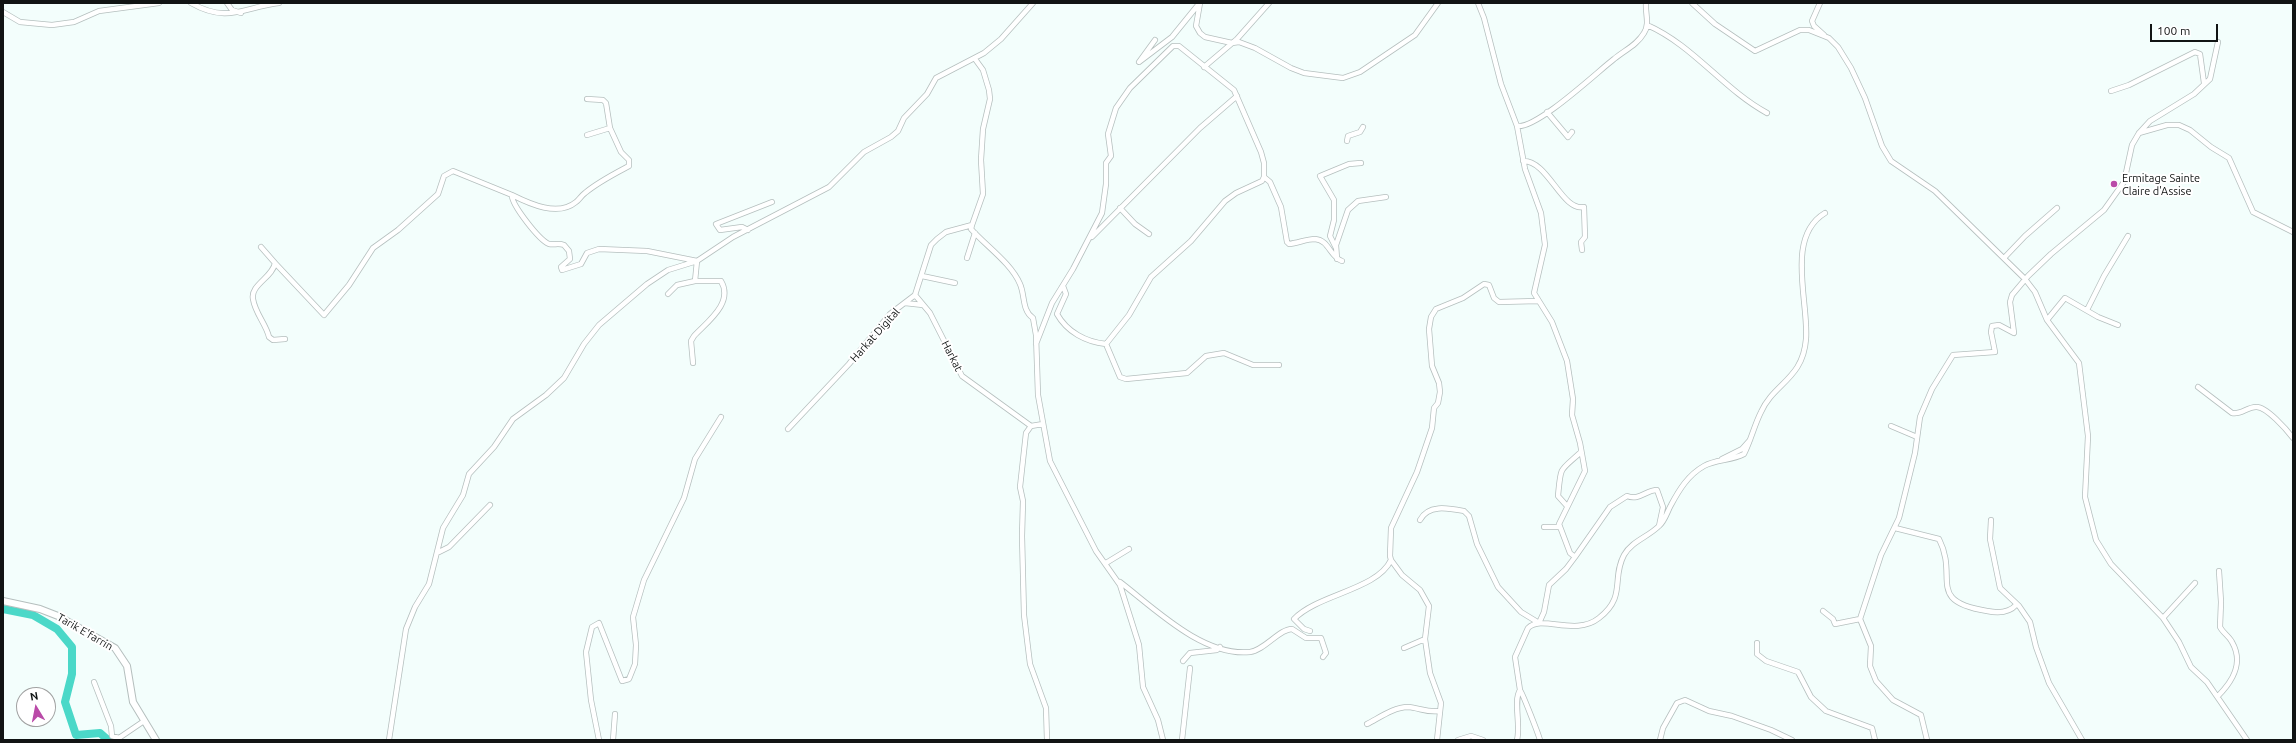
<!DOCTYPE html>
<html>
<head>
<meta charset="utf-8">
<style>
	body { margin:0 }
	#map { position:relative; width:2296px; height:743px; overflow:hidden; background:#f3fefc; font-family:Ubuntu,sans-serif }
	canvas { display:block }
	.frame { position:absolute; inset:0; border:4px solid #111414; pointer-events:none }
	.north { position:absolute; left:16px; top:687px; width:40px; height:40px; box-sizing:border-box; background:#fff; border:1px solid #a0a1a1; border-radius:50%; rotate:350deg; font-size:11px; font-weight:700; line-height:16px; text-align:center; color:#111414 }
	.north::after { content:''; display:block; margin:auto; width:14px; height:18px; background:#ba4aa8; clip-path:polygon(50% 0,100% 100%,50% 72%,0 100%) }
	.scale { position:absolute; left:2150px; top:24px; width:68px; height:18px; box-sizing:border-box; border:2px solid #111414; border-top:0; padding-left:5px; font-size:12px; line-height:14px; white-space:nowrap; color:#111414; -webkit-text-stroke:3px #fff; paint-order:stroke }
</style>
</head>
<body>
<div id="map">
<canvas width="2296" height="743"></canvas>
<div class="frame"></div>
<div class="north">N</div>
<div class="scale">100 m</div>
</div>
<script>
const ctx = document.querySelector('canvas').getContext('2d');
ctx.lineJoin = 'round';
function trace(path, color, width, dash) { ctx.strokeStyle = color; ctx.lineWidth = width; ctx.lineCap = dash ? 'butt' : 'round'; ctx.setLineDash(dash || []); ctx.stroke(path); }
function label(font, color, halo, rows, align = 'center') {
  ctx.font = font + ' Ubuntu,sans-serif'; ctx.lineWidth = 4; ctx.setLineDash([]); ctx.textBaseline = 'middle'; ctx.strokeStyle = halo; ctx.fillStyle = color; for (const [text, x, y, turn = 0] of rows) {
    ctx.save(); ctx.translate(x, y); ctx.rotate((+turn || 0) * Math.PI / 180); ctx.textAlign = isNaN(turn) ? turn : align; if (halo) ctx.strokeText(text, 0, 0); ctx.fillText(text, 0, 0); ctx.restore();
  }
}
const river = new Path2D(`
	M3 609 33 615 57 629 72 647V674L65 702 76 735 100 733 108 740`);
const minor = new Path2D(`
	M191 3C228 24 244 7 279 3
	M227 3 232 10 241 13
	M1200 3 1196 26 1200 33 1205 37 1232 43 1239 42 1255 48 1291 68 1304 73 1343 78 1360 72 1415 35 1438 3
	M1692 3 1715 24 1755 51 1800 30H1809L1829 38 1838 47 1851 68 1865 98 1882 146 1891 161 1935 191 2025 279 2035 292 2047 320 2079 363 2088 436 2085 497 2096 540 2111 564 2163 618 2179 642 2191 667 2207 682 2247 740
	M1820 3 1812 21 1814 26 1824 35
	M3 12 20 22 52 25 74 22 99 11 159 3
	M1647 25C1693 45 1723 89 1767 113
	M1155 40 1139 62 1172 37 1198 5
	M1204 67 1237 39 1269 3
	M2111 91 2129 85 2195 52 2200 54 2204 83
	M587 99 603 100 606 103 610 128
	M1547 112 1568 137 1572 132
	M1517 126C1537 129 1597 72 1614 59 1625 50 1637 45 1644 33 1650 24 1645 13 1646 3
	M2139 133 2167 125H2179L2190 130 2211 147 2229 158 2253 212 2293 232
	M1347 141 1348 136 1360 132 1363 127
	M1523 161C1548 160 1562 212 1584 207L1585 237 1581 242 1582 250
	M512 195C530 204 558 217 576 202 579 200 581 196 585 193 598 182 614 174 629 166V160L621 152 610 128 587 135
	M1120 208 1135 224 1149 234
	M972 225 983 194 981 160 983 129 990 99 989 90 983 70 975 59
	M748 230 742 227 720 230 716 224 772 202
	M1092 237 1200 128 1237 96
	M261 247 275 263
	M1336 248 1330 236 1334 220V200L1320 176 1349 164 1361 163
	M967 258 975 233
	M2004 258 2025 236 2057 208
	M1337 259 1336 245 1348 210 1358 201 1386 197
	M922 276 955 283
	M1063 286 1066 294 1057 314C1067 332 1086 342 1106 344L1129 315 1151 277 1191 241 1225 201 1236 193 1262 181 1264 177
	M668 294 677 285 695 281
	M915 295 930 313 962 376 1031 426 1043 424
	M905 303 923 305
	M2087 310 2104 276 2128 236
	M2047 320 2065 298 2098 317 2118 325
	M285 339 273 340 269 337C266 324 255 313 253 299 250 285 273 277 275 263L324 315 349 285 373 248 398 230 438 194 444 176 453 171 512 195C511 204 539 240 549 244 554 245 559 243 564 245L569 251 570 259 561 267 562 270 581 264 587 253 599 249 647 251 697 261 695 281H721C734 303 707 322 694 336L691 341 693 363
	M1036 344 1052 303 1073 269 1102 213 1106 184V163L1111 156 1108 134 1116 108 1130 88 1173 46H1179L1234 90 1261 152 1264 163V177L1270 182 1281 207 1287 242 1289 244C1298 243 1307 239 1315 239 1329 240 1330 257 1342 261
	M1106 344 1120 377 1126 379 1187 373 1206 356 1224 353 1253 365H1279
	M2198 387 2232 413C2241 415 2247 407 2256 407 2266 406 2287 430 2293 438
	M1031 426 1026 433 1020 487 1023 501 1022 536 1024 615 1030 664 1046 708 1047 740
	M1891 426 1917 437
	M788 429 849 364 890 314 915 295 931 245 937 239 946 232 972 225 971 229C986 246 1011 263 1020 284 1025 295 1022 311 1033 318L1036 335 1038 395 1050 461 1096 551 1120 585 1139 645 1143 687 1158 720 1163 740
	M1722 459 1742 449 1750 440
	M1567 506 1558 496C1561 465 1559 472 1581 452
	M1420 520C1428 504 1448 508 1464 511L1469 516 1477 544 1498 587 1521 612 1539 623 1544 612 1549 585 1566 569 1575 557 1570 553 1559 524 1585 471 1580 443 1572 415 1573 399 1567 361 1552 322 1534 293 1545 245 1541 213 1525 169 1517 126 1501 84 1484 18 1478 3
	M1991 520 1990 539 2000 588 2019 606 2030 622 2036 647 2049 683 2082 740
	M1544 527H1559
	M1895 528 1939 539C1959 578 1925 601 1987 611 1997 613 2009 613 2016 605
	M439 552 449 547 490 505
	M1575 557 1610 507 1627 496C1639 501 1646 490 1657 490L1663 507 1659 526
	M1106 563 1129 549
	M1120 582C1154 608 1203 657 1250 652 1265 650 1279 629 1292 629L1306 638H1321L1326 653 1323 657
	M1823 611 1833 619 1835 624 1860 619
	M2163 618 2195 583
	M1310 631 1304 629 1294 619C1318 594 1377 590 1391 560
	M1757 643V654L1766 661 1798 672 1811 697 1826 711 1872 728 1875 740
	M1404 648 1425 639
	M1183 661 1190 653 1217 650 1220 647
	M94 682 111 726 112 736 119 738 144 721
	M1520 690C1522 692 1538 733 1540 740
	M2218 696C2233 681 2244 663 2232 642 2229 636 2223 633 2220 627L2221 602 2219 571
	M1367 724C1379 718 1394 707 1408 707 1420 708 1427 713 1440 711
	M389 740 406 629 415 607 429 584 443 528 463 495 469 474 494 447 513 419 546 395 564 378 584 344 599 325 647 284 668 270 697 261 733 237 829 187 864 152 891 137 898 131 904 118 927 94 936 78 984 53 1001 39 1033 3
	M599 740 591 700 586 652 592 627 599 623 622 681 629 679 635 664 636 645 633 617 644 580 684 498 695 459 721 417
	M613 740 615 714
	M1182 740 1190 668
	M1437 740 1441 703 1430 673 1425 639 1429 606 1420 590 1402 575 1391 560 1390 556 1391 528 1417 472 1432 428 1434 408 1438 403 1440 392 1439 383 1432 366 1429 329 1431 317 1436 309 1463 298 1484 284 1489 285 1494 298 1499 302 1538 301
	M1458 740 1471 736 1483 740
	M1517 740C1521 725 1513 701 1520 690L1515 657 1528 628C1542 614 1575 637 1599 618 1627 596 1611 579 1624 555 1632 541 1648 537 1659 526 1665 521 1667 512 1671 505 1679 490 1688 475 1704 466 1716 459 1731 461 1744 454 1751 440 1754 426 1761 412 1774 383 1803 379 1806 339 1809 302 1785 237 1825 213
	M1660 740 1663 728 1677 703 1685 700 1709 711 1732 716 1771 730 1792 740
	M1927 740 1921 715 1893 700 1876 681 1870 666 1871 646 1860 619 1881 555 1899 518 1915 453 1920 417 1932 389 1953 355 1995 352 1991 332 1992 326 1999 325 2014 333 2010 302 2012 295 2028 276 2051 254 2104 210 2124 182 2132 145 2139 133 2150 121 2194 94 2210 79 2218 42`);
const tertiary = new Path2D(`
	M3 601 40 609 58 616 115 648 127 666 133 702 156 740`);
const markers = [
	[2114,184,4,"#ba4aa8"]
];
const poiNames = [
	["Ermitage Sainte",2122,178],
	["Claire d'Assise",2122,191]
];
const streetNames = [
	["Harkat Digital",875,335,-48],
	["Harkat",952,356,63],
	["Tarik E'farrin",85,632,30]
];
trace(river, '#4bd8c8', 8);
trace(minor, '#b5bfbe', 6);
trace(tertiary, '#b5bfbe', 8);
trace(minor, '#fff', 4.5);
trace(tertiary, '#fff', 6);
for (const [x, y, r, color] of markers) { const dot = new Path2D(); dot.arc(x, y, r, 0, 2 * Math.PI); ctx.fillStyle = color; ctx.fill(dot); trace(dot, '#fff', 1.5); }
label('11px', '#111414', '#fff', poiNames, 'left');
label('11px', '#111414', '#fff', streetNames);
</script>
</body>
</html>
